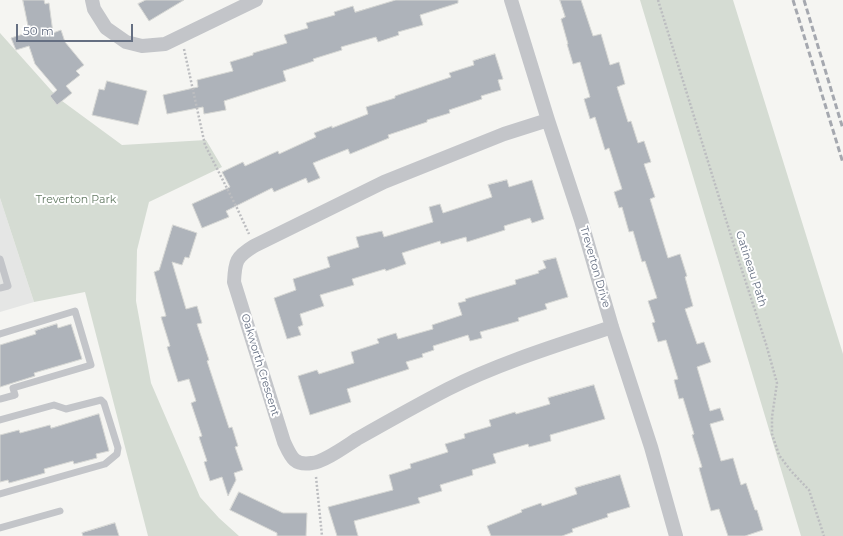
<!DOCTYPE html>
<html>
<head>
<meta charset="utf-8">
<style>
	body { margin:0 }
	#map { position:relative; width:843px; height:536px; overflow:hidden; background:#f5f5f2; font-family:Montserrat,sans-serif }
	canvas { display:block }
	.scale { position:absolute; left:16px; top:24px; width:117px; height:18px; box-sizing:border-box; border:2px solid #656f82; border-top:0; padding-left:5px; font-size:12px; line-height:14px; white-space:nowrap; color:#656f82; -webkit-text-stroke:3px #fff; paint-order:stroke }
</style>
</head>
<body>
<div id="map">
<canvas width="843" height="536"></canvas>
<div class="scale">50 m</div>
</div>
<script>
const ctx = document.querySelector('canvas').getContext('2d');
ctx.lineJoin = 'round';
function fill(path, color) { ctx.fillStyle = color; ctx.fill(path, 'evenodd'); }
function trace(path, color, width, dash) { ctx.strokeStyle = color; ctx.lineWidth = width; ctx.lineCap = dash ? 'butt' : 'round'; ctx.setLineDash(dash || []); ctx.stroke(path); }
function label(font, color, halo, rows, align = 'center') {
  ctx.font = font + ' Montserrat,sans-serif'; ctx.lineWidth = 4; ctx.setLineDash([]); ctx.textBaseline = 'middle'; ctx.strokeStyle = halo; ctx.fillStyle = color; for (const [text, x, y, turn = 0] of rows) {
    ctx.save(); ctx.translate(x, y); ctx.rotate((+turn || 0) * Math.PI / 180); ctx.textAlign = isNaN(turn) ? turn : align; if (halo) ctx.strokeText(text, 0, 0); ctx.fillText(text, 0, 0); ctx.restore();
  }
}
const built = new Path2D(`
	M0 198 34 302 0 312Z`);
const green = new Path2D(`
	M640 0H733L843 354V536H801Z
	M0 33 58 98 122 145 206 140 222 167 149 202 137 250 136 301 151 383 200 497 219 518 239 536H148L85 292 34 302 0 198Z`);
const building = new Path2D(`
	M23 0H44L45 4 49 3 53 33 61 30 65 42 84 65 76 71 80 75 66 86 72 93 57 105 50 96 57 90 35 64 29 46 16 50 11 38 29 32Z
	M146 0H184L149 21 138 4Z
	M396 0H458V3L420 15 423 25 398 32 399 35 378 42 376 37 341 47 342 50 313 59 314 61 283 71 286 81 224 101 226 110 204 114 203 107 167 114 163 95 198 87 197 80 233 71 230 62 253 55V53L287 43 284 35 308 28 306 23 335 15 334 12 353 6 355 12Z
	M560 0H581L593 36 601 34 610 65 619 62 625 84 617 87 628 122 631 121 638 143 644 141 651 162 644 164 655 197 650 199 668 258 680 254 687 276 685 277 693 306 685 309 697 344 704 342 711 362 697 367 710 411 720 408 724 420 710 424 721 461 733 458 741 485 746 483 755 510H757L763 530 745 536H728L719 509 711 511 699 468 702 467 692 435 694 434 683 398 679 399 674 380 678 379 666 340 658 342 652 323 655 322 648 301 657 298 645 261 642 262 633 231 629 232 622 207 619 208 614 192 622 189 609 148 605 150 595 117 590 119 584 99 590 97 580 62 573 64 567 44H568L561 19 565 17Z
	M495 54 503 79 498 80 501 90 481 96 482 99 449 110 450 113 427 120V122L388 135 389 138 350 154 348 149 313 163 320 178 308 183 306 178 274 192 272 188 226 211 229 217 202 228 192 204 230 187 222 172 243 162 245 166 278 151 279 154 316 137 314 133 332 126V128L368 114 366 107 395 98V96L451 77 449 73 474 65 473 61Z
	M107 81 147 91 138 125 92 115 99 89 104 90Z
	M507 180 509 187 532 180 544 219 532 223 530 218 504 226 505 230 467 242 466 237 441 244 440 241 402 253 406 264 386 271 385 269 352 279 354 285 320 295 324 306 300 314 303 325 298 327 301 335 287 339 274 298 296 290 293 279 330 267 327 257 359 247 356 237 382 231 384 237 433 222 429 207 440 204 443 213 492 197 488 185Z
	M173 225 197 233 189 258 185 257 182 265 172 262 186 309 197 306 202 323 197 324 209 360 207 361 229 428 232 427 238 446 235 447 243 470 234 473 236 480 228 496 222 477 210 481 204 462 207 461 199 437 202 436 191 403 196 401 189 379 178 382 167 347 170 346 161 317 166 316 154 272 159 270Z
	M556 258 568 297 545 304 547 309 518 318 519 321 480 332 482 338 470 341 468 335 433 346 434 350 422 354 423 357 406 362 409 369 347 389 351 402 310 415 298 376 317 370 319 374 354 363 351 352 379 343 377 339 396 333 398 339 433 329 432 325 462 315 458 303 466 301 465 299 516 284 515 280 539 273 538 271 546 268 543 261Z
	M57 324 58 328 71 324 82 359 34 373 35 376 0 387V345L36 334 35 331Z
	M594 385 605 419 550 435 551 441 529 447 528 444 493 454 496 463 472 470 473 475 440 485 442 491 418 498 420 503 354 521 358 536H337L328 507 393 490 389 475 411 468 410 464 448 452 445 444 465 438 464 434 491 426 489 420 515 412 516 414 550 404 548 398Z
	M99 414 109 451 96 454 97 458 74 464 73 461 44 469 45 473 20 480 9 483 8 480 0 482V435L19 430 20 433 50 425 51 428Z
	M620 475 630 507 607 514 608 517 572 529 573 532 562 536H491L487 526 522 512 521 510 541 503 542 506 577 494 575 488Z
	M239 492 283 513H307L306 536H277V533L230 510Z
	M115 523 119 536H83L82 533Z`);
const path = new Path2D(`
	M658 0 736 252 766 344 777 383 772 417V434L779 455 791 471 809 490 824 536
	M184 49 205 145 237 208 249 234
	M316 477 322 536`);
const service = new Path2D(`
	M0 259 8 286 0 288
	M0 334 75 311 91 365 13 388 15 395 0 399
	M0 420 54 405 66 409 101 400 104 403 118 448 117 454 105 464 0 494
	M0 528 60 511`);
const minor = new Path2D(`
	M92 0 94 9 106 28 126 42 142 46 165 44 256 0
	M511 0 548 120 581 220 612 327 651 447 676 536
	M548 120 504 134 384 182 254 246C236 257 235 261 234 282L284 442C291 457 294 466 312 463 324 462 346 446 357 439 387 422 417 405 448 389 499 363 558 345 612 327`);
const rail = new Path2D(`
	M793 0 843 163
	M804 0 843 129`);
const parkNames = [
	["Treverton Park",76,200]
];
const streetNames = [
	["Treverton Drive",595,267,74],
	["Gatineau Path",751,269,72],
	["Oakworth Crescent",260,365,73]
];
fill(built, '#e5e6e5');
fill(green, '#d5dcd3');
fill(building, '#aeb3ba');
trace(building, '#d6d7d4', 1);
trace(path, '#bcbdc0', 2.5, [2, 2]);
trace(service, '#c3c5c9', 7);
trace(minor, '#c3c5c9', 14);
trace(rail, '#a5a8af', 3, [6, 3]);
label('11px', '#637a63', '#fff', parkNames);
label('11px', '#656f82', '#fff', streetNames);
</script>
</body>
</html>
